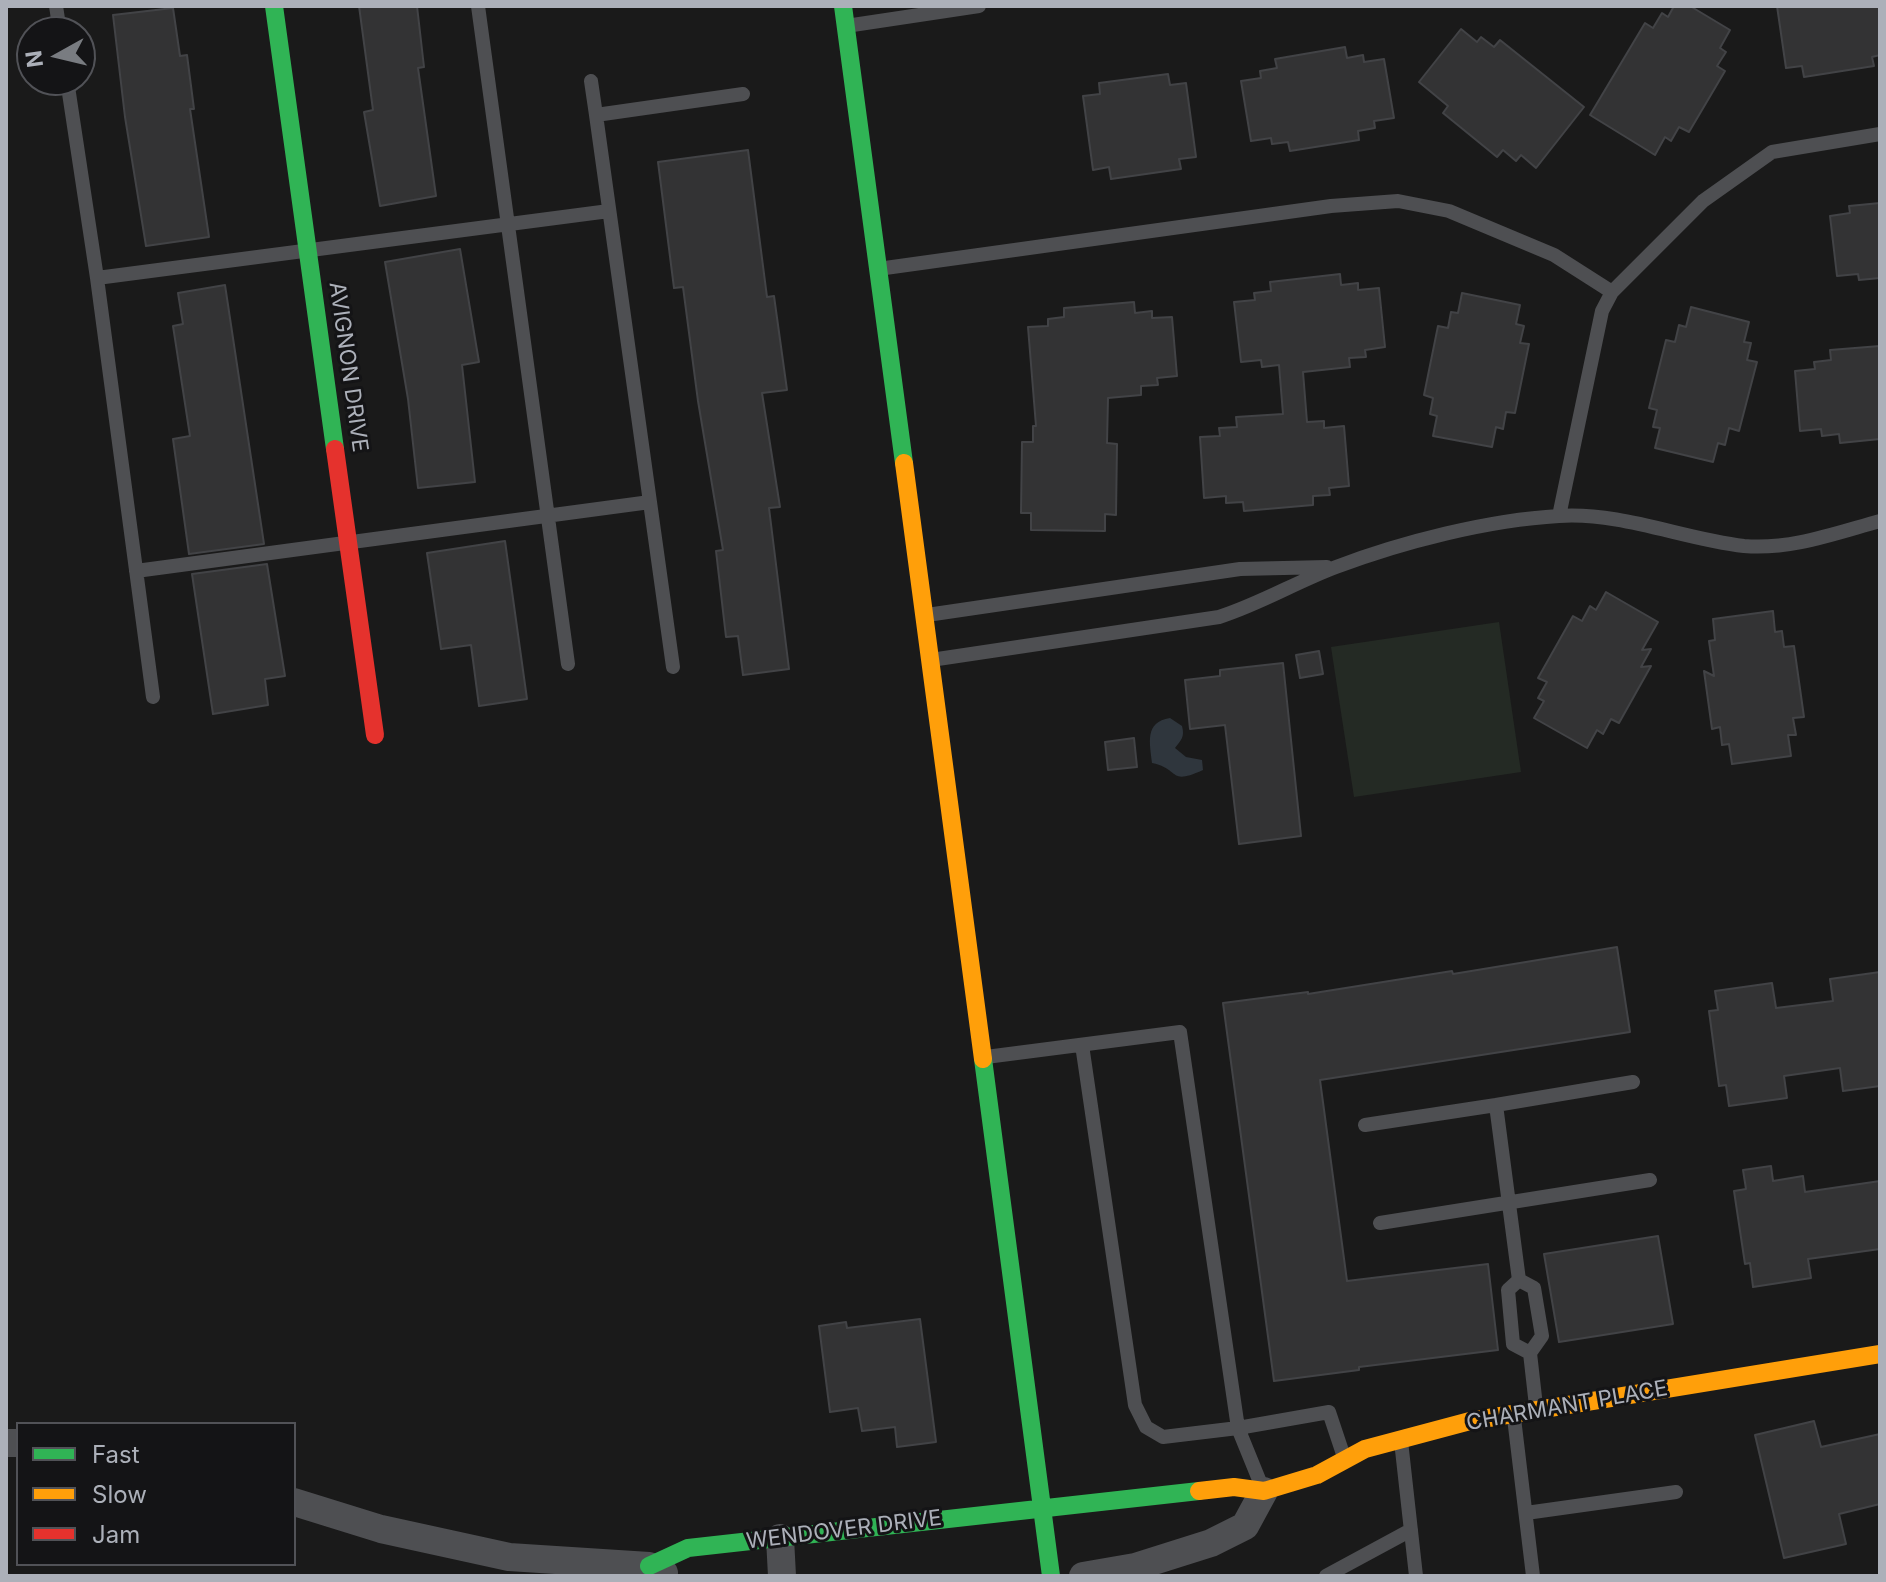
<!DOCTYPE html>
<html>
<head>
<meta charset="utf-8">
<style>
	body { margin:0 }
	#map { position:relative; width:1886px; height:1582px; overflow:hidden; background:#1a1a1a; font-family:Inter,sans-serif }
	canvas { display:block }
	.frame { position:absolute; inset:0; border:8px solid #acb0b9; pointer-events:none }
	.legend { position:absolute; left:16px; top:1422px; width:280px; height:144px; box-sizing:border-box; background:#141416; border:2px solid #515257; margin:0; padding:10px 14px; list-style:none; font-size:24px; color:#acb0b9 }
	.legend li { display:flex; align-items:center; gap:16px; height:40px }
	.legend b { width:40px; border:2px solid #515257 }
	.north { position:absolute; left:16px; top:16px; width:80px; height:80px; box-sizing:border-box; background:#141416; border:2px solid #515257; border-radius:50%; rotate:262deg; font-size:22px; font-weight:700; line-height:32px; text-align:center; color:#acb0b9 }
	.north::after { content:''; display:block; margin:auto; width:28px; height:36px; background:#797c81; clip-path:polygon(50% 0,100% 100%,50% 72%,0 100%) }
</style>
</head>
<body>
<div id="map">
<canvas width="1886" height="1582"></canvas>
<div class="frame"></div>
<ul class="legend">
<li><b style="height:10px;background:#30b455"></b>Fast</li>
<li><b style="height:10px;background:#ff9f0a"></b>Slow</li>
<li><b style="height:10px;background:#e5322d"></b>Jam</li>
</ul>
<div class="north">N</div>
</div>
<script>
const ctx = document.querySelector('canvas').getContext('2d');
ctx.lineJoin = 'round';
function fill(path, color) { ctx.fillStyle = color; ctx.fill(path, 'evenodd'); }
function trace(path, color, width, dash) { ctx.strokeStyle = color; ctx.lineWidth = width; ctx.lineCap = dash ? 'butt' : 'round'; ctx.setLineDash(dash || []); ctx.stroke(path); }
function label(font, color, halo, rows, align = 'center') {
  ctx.font = font + ' Inter,sans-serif'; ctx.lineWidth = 6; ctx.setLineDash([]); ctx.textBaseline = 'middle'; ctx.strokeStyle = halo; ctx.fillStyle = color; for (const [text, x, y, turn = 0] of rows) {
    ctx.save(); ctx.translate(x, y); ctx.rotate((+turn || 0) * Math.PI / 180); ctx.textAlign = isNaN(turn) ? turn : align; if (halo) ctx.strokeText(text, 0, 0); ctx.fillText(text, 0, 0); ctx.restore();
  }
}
const green = new Path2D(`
	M1499 622 1521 772 1354 797 1331 647Z`);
const water = new Path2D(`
	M1170 718 1182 726C1185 737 1181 740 1175 748L1186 757 1202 760 1203 770C1168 786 1181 769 1152 763 1150 743 1144 722 1170 718Z`);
const building = new Path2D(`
	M359 6H417L424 67 418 68 436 196 380 206 364 112 373 110Z
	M1674 6H1690L1730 30 1720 48 1726 52 1717 66 1725 71 1689 132 1679 127 1671 141 1665 137 1655 155 1590 115 1645 23 1653 28 1662 13 1668 17Z
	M1777 6H1880V55L1872 57 1874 66 1804 77 1802 66 1786 68Z
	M173 8 180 56 187 55 194 109H190L209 237 146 246 125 117 113 15Z
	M1461 29 1477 42 1481 37 1494 47 1500 40 1584 107 1536 168 1521 155 1516 161 1503 150 1497 157 1443 113 1448 106 1419 82Z
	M1345 47 1347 58 1363 55 1364 62 1384 59 1394 118 1374 121 1375 128 1358 131 1359 140 1290 151 1288 142 1272 144 1271 138 1251 141 1241 81 1261 78 1260 71 1277 68 1275 59Z
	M1168 74 1170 85 1186 83 1196 157 1179 159 1181 169 1111 179 1109 167 1093 170 1083 96 1100 94 1099 83Z
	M748 150 767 297 774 296 787 390 762 393 780 507 769 508 789 669 743 675 738 636 726 637 716 551 723 550 698 401 683 287 674 288 658 162Z
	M1880 203V278L1859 280 1858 274 1837 276 1830 216 1850 213 1849 206Z
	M460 249 479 362 462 365 475 482 418 488 408 399 385 262Z
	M1340 274 1341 285 1358 283V290L1379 288 1385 347 1365 350 1366 357 1349 358 1350 367 1303 372 1307 422 1324 421V428L1344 426 1349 486 1329 488 1330 495 1313 496V505L1244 511 1243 502 1226 503V496L1204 498 1200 437 1220 436 1219 428 1237 427 1236 417 1283 414 1279 365 1262 367 1261 360 1241 362 1234 302 1255 300 1254 293 1271 291 1270 282Z
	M225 285 264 544 189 554 173 439 190 436 173 326 183 324 178 293Z
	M1462 293 1520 305 1516 324 1524 326 1520 343 1529 344 1515 413 1506 412 1503 429 1496 427 1492 447 1433 436 1437 416 1430 414 1433 398 1424 395 1438 326 1448 328 1451 312 1458 313Z
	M1134 302 1135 313 1152 311V318L1172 317 1177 376 1157 378 1158 385 1141 386V395L1108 398 1107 443 1117 444 1116 515 1105 514V531L1031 530V513H1021L1022 442H1033V426H1036L1028 327 1048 326V319L1064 317V308Z
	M1691 307 1749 322 1744 342 1751 343 1747 360 1757 362 1739 431 1729 428 1725 445 1718 443 1713 462 1655 448 1660 428 1653 427 1657 410 1649 408 1666 340 1675 342 1679 325 1686 327Z
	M1880 346V439L1840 443 1839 434 1822 436 1821 429 1800 431 1795 371 1815 369 1814 362 1831 360 1830 350Z
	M505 541 527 699 479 706 471 645 441 649 427 553Z
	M267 564 285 676 265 679 268 705 213 714 192 574Z
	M1606 592 1658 622 1642 650 1651 649 1641 667 1651 666 1619 723 1611 719 1603 734 1597 730 1587 748 1534 718 1544 701 1538 698 1547 682 1538 678 1573 616 1582 621 1590 606 1596 610Z
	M1773 611 1775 632 1782 631 1784 647 1794 646 1804 717 1793 718 1796 735H1788L1791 756 1732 764 1729 744 1722 745 1720 727 1712 729 1704 671 1714 676 1709 641 1715 640 1713 619Z
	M1319 651 1323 674 1300 678 1296 655Z
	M1283 663 1301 836 1239 844 1225 725 1190 729 1185 680 1220 676V670Z
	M1134 738 1137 767 1108 770 1105 742Z
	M1617 947 1630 1032 1320 1080 1347 1281 1488 1264 1498 1350 1359 1367V1370L1274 1381 1223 1003 1308 992V994L1452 971 1453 974Z
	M1880 972V1086L1843 1091 1840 1068 1784 1076 1787 1098 1729 1106 1726 1085 1719 1086 1709 1011 1718 1010 1715 991 1772 983 1776 1008 1833 1001 1830 979Z
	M1771 1166 1773 1181 1803 1176 1805 1192 1880 1181V1249L1808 1259 1811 1278 1753 1287 1750 1263 1745 1264 1734 1191 1746 1189 1743 1170Z
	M1658 1236 1673 1324 1559 1342 1544 1254Z
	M920 1319 936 1442 897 1447 895 1427 862 1431 858 1408 830 1412 819 1326 846 1322 847 1328Z
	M1814 1421 1821 1447 1880 1434V1504L1839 1514 1846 1544 1784 1558 1755 1435Z`);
const lane = new Path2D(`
	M56 6 60 32
	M478 6 568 664
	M846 26 979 6
	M67 80 97 278 153 697
	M591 81 596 115
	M878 269 1331 206 1398 201 1449 211 1554 255 1612 292
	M97 278 609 211
	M1559 516 1602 311 1612 292 1703 201 1772 152 1880 134
	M136 571 650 502
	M927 615 1240 569 1327 567
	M931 660 1219 617C1260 604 1296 582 1336 567 1402 542 1488 520 1559 516 1623 512 1682 539 1744 546 1791 550 1836 533 1880 521
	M673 667 596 115 743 94
	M1082 1045 1135 1405 1146 1427 1163 1437 1238 1428 1329 1412 1344 1457
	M986 1057 1180 1032 1238 1428 1262 1487
	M1365 1125 1496 1105
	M1380 1223 1650 1180
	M1519 1280 1496 1105 1633 1082
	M1519 1280 1534 1288 1542 1336 1530 1353 1536 1406
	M1519 1280 1508 1290 1513 1344 1530 1353
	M1514 1418 1533 1576
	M1401 1441 1416 1576
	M1526 1513 1676 1492
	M1326 1576 1411 1530`);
const street = new Path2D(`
	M6 1443H18
	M294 1502 381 1529 509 1557 649 1566 664 1573
	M780 1538 782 1576
	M1083 1576 1135 1567 1211 1543 1245 1526 1264 1491`);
const fast = new Path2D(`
	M274 6 335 449
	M843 6 904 463
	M983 1059 1051 1576
	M649 1566 688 1548 1199 1491`);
const slow = new Path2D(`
	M904 463 983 1059
	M1199 1491 1234 1487 1264 1491 1317 1475 1365 1449 1470 1421 1880 1354`);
const jam = new Path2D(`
	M335 449 375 735`);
const streetNames = [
	["AVIGNON DRIVE",348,367,82],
	["CHARMANT PLACE",1567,1406,-10],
	["WENDOVER DRIVE",844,1530,-7]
];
fill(green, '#242a24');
fill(water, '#2f363d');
fill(building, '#333334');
trace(building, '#424346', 2);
trace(lane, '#4e4f52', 14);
trace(street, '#4e4f52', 28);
trace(fast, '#30b455', 18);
trace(slow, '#ff9f0a', 18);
trace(jam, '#e5322d', 18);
label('22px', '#acb0b9', '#141416', streetNames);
</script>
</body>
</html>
